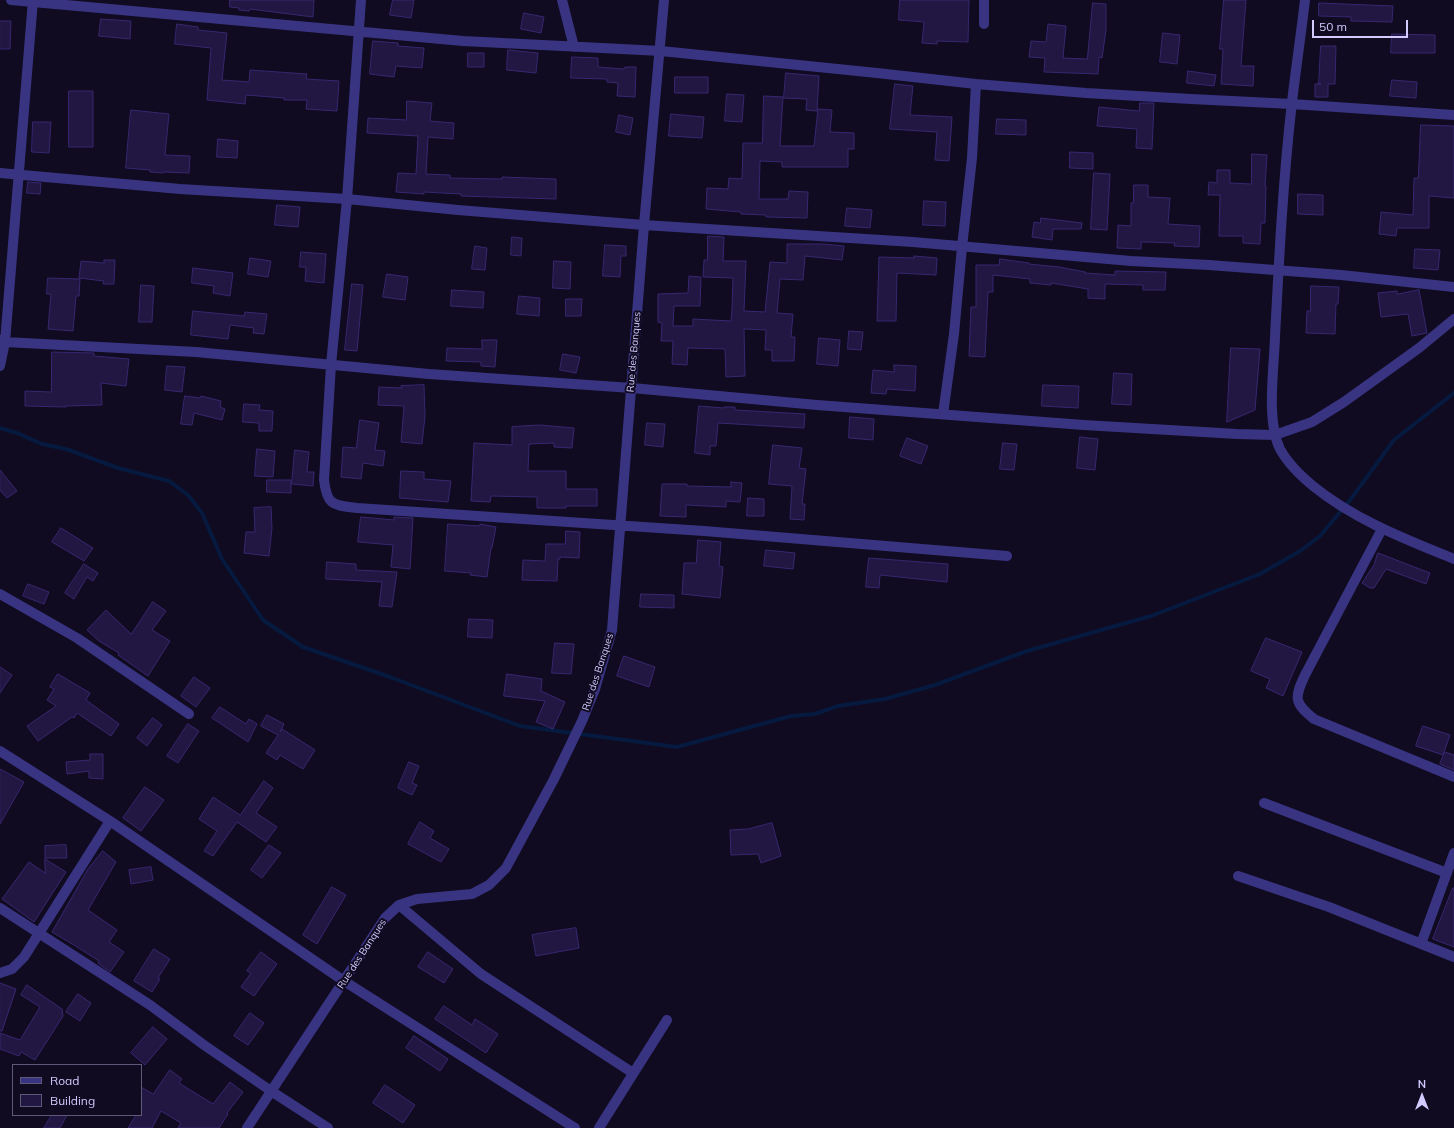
<!DOCTYPE html>
<html>
<head>
<meta charset="utf-8">
<style>
	body { margin:0 }
	#map { position:relative; width:1454px; height:1128px; overflow:hidden; background:#100b20; font-family:Mulish,sans-serif }
	canvas { display:block }
	.legend { position:absolute; left:12px; top:1064px; width:130px; height:52px; box-sizing:border-box; background:#100b20; border:1px solid #5e5879; margin:0; padding:5px 7px; list-style:none; font-size:12px; color:#d2cbff }
	.legend li { display:flex; align-items:center; gap:8px; height:20px }
	.legend b { width:20px; border:1px solid #5e5879 }
	.north { position:absolute; left:1402px; top:1076px; width:40px; height:40px; -webkit-text-stroke:3px #100b20; paint-order:stroke; rotate:0deg; font-size:11px; font-weight:700; line-height:16px; text-align:center; color:#d2cbff }
	.north::after { content:''; display:block; margin:auto; width:14px; height:18px; background:#d2cbff; clip-path:polygon(50% 0,100% 100%,50% 72%,0 100%) }
	.scale { position:absolute; left:1312px; top:20px; width:96px; height:18px; box-sizing:border-box; border:2px solid #d2cbff; border-top:0; padding-left:5px; font-size:12px; line-height:14px; white-space:nowrap; color:#d2cbff; -webkit-text-stroke:3px #100b20; paint-order:stroke }
</style>
</head>
<body>
<div id="map">
<canvas width="1454" height="1128"></canvas>
<ul class="legend">
<li><b style="height:5px;background:#393482"></b>Road</li>
<li><b style="height:11px;background:#211742"></b>Building</li>
</ul>
<div class="north">N</div>
<div class="scale">50 m</div>
</div>
<script>
const ctx = document.querySelector('canvas').getContext('2d');
ctx.lineJoin = 'round';
function trace(path, color, width, dash) { ctx.strokeStyle = color; ctx.lineWidth = width; ctx.lineCap = dash ? 'butt' : 'round'; ctx.setLineDash(dash || []); ctx.stroke(path); }
function fill(path, color) { ctx.fillStyle = color; ctx.fill(path, 'evenodd'); }
function label(font, color, halo, rows, align = 'center') {
  ctx.font = font + ' Mulish,sans-serif'; ctx.lineWidth = 4; ctx.setLineDash([]); ctx.textBaseline = 'middle'; ctx.strokeStyle = halo; ctx.fillStyle = color; for (const [text, x, y, turn = 0] of rows) {
    ctx.save(); ctx.translate(x, y); ctx.rotate((+turn || 0) * Math.PI / 180); ctx.textAlign = isNaN(turn) ? turn : align; if (halo) ctx.strokeText(text, 0, 0); ctx.fillText(text, 0, 0); ctx.restore();
  }
}
const stream = new Path2D(`
	M0 428 17 433 42 444 66 449 118 468 169 481 188 495 202 513 222 559 263 620 303 647 390 677 520 726 677 747 791 716 815 714 838 706 885 699 935 685 1027 651 1151 616 1260 574 1300 551 1320 536 1350 500 1394 440 1454 393`);
const building = new Path2D(`
	M230 0H314L313 17 250 9 249 11 239 10V8L230 7Z
	M393 0H414L411 18 390 15Z
	M900 0H969L968 42 937 41V44L922 43 924 22 899 20Z
	M1224 0H1246L1241 66H1254L1253 86 1221 84 1223 49H1220Z
	M1093 3 1106 4V30L1102 58 1099 57 1098 74 1044 72 1045 58 1029 57 1031 41 1046 42 1048 24 1066 26 1063 58 1087 59Z
	M1319 3 1393 6 1392 22 1351 21V17L1319 16Z
	M524 13 544 17 541 33 521 29Z
	M101 19 131 21 130 39 99 36Z
	M0 21H11L10 49H0Z
	M177 24 198 27V30L227 33 222 80 249 82 250 70 307 74 306 79 339 81 337 111 306 109 307 100H284V98L246 95 245 104 207 100 211 48 175 44Z
	M1163 33 1180 35 1177 64 1160 62Z
	M1392 34 1435 35V53H1391Z
	M373 41 398 43V46L424 48 422 68 396 66 394 77 370 74Z
	M1321 46H1336L1335 84H1328V97H1315V84H1321H1319Z
	M508 50 538 53 536 73 507 70Z
	M468 53H484V67H468Z
	M572 57 598 58V67L624 69 625 67H636L635 97 617 96 618 83 607 82V79L571 78Z
	M1188 71 1216 75 1214 86 1187 83Z
	M786 73 819 76 817 111 806 110 807 99 784 98Z
	M675 77H708V93H675Z
	M1392 80 1417 82 1416 98 1390 96Z
	M895 84 913 86 910 115 952 117 949 161 935 160 937 132 890 129Z
	M69 91H93V147H69Z
	M727 94 744 95 742 122 725 121Z
	M764 96 783 97 780 146H814L818 109 832 110 830 132 854 133V149H848V167H782V162L760 161 759 199H788L789 191 808 192 807 218 766 217V215L741 214V212L706 209 707 188 728 189 729 178 742 179 743 143H762Z
	M407 101 432 103 430 121 454 123 453 139 428 137 426 174 450 175V178L502 179V177L556 179V199L461 196V194L424 192V194L396 192 398 173 416 174 418 136 367 133 368 118 406 120Z
	M1140 103H1154L1152 149 1136 148 1137 129 1097 126 1099 107 1139 111Z
	M131 110 169 114 165 155 190 156 189 173 163 172V173L150 172V170L126 168Z
	M671 114 704 117 702 138 669 136Z
	M619 115 633 118 630 135 616 132Z
	M997 119 1026 120V135L996 134Z
	M33 122H51L49 153 32 152Z
	M1421 125 1454 126V198L1429 196V228H1397L1396 236 1379 234 1381 212 1413 215 1414 178H1418Z
	M218 139 238 141 237 158 217 157Z
	M1070 152 1093 153V169L1070 168Z
	M1252 154 1267 155 1265 186H1266L1265 223H1261L1260 244 1243 243V236H1219L1220 195H1208L1209 182 1217 183V170H1230V183L1251 184Z
	M1094 173 1110 174 1107 230 1091 229Z
	M28 182 41 183 40 194 27 193Z
	M1134 185H1148V197L1170 198 1168 224 1200 226 1199 247 1174 246 1175 243 1147 242H1141V249L1117 248 1118 225 1131 226V203H1133Z
	M1298 194 1323 195V215L1298 214Z
	M924 201 946 202 945 226 923 225Z
	M277 205 300 207 298 227 275 225Z
	M847 208 872 210 870 228 845 226Z
	M1041 218 1082 223 1081 229H1053L1052 240 1032 237 1034 222 1040 223Z
	M708 236 724 237 723 261H746L744 311 765 312 770 262 787 263V244H823L844 246 842 260 805 256 803 280 780 279 777 313 793 314 791 337H795L794 361H772V350H765L766 330 744 329 745 376 726 377 725 349 688 348 687 365 672 364 673 341H661L662 323 658 322V294L688 293 689 276 701 277 700 306H674L673 326H693V319L731 321 732 310 733 278 703 277 704 260H707Z
	M512 237 522 238 521 256 511 255Z
	M605 245 626 246V256H621L620 277 603 276Z
	M475 246 487 248 485 270 472 269Z
	M1415 249 1440 250 1438 270 1414 268Z
	M301 252 326 254 324 283 305 281 306 267H300Z
	M914 256 937 258 936 275 897 273 896 321H877L879 257 914 258Z
	M250 258 271 261 268 277 248 274Z
	M1000 259 1029 263V264L1059 267 1085 272V273L1115 275V271L1166 272 1165 290H1143V285L1105 284V299L1088 298V289L1051 283V285L1030 283V279L993 275V292H988L985 357 969 356 971 307H976V265H999Z
	M104 260H115L114 284H103L104 281 79 278 81 261 104 263Z
	M554 261 571 262 570 289 553 288Z
	M193 268 233 273 230 296 213 293 214 286 192 283Z
	M387 274 408 277 405 300 383 297Z
	M48 278 80 279 79 296H76L73 331 48 329 51 294H47Z
	M352 284 363 285 357 351 345 350Z
	M141 285 154 286 152 322H139Z
	M1311 286 1339 287 1338 304H1336L1335 334 1306 333 1307 311H1310Z
	M452 290 484 292 483 308 451 306Z
	M1419 290 1427 333 1412 336 1408 314 1381 317 1378 293 1397 291V294Z
	M519 296 540 298 539 316 517 314Z
	M566 299H582L581 316H566Z
	M193 311 244 316 245 312 267 314 264 334 253 333 254 328 230 325 228 339 191 335Z
	M849 331 863 332 861 350 848 349Z
	M819 338 840 340 838 366 817 364Z
	M482 340H497L495 367 481 366V362L446 361 447 348 482 349Z
	M1231 348 1260 349 1255 410 1227 422Z
	M52 352 94 353V356L129 359 126 386 101 383 102 405 66 406V407L25 406V391L51 392Z
	M563 354 580 357 576 373 560 370Z
	M894 365 916 366 915 391 887 389 886 394 871 393 873 370 894 372Z
	M167 366 185 367 182 392 165 390Z
	M1114 373 1132 374 1131 405 1112 404Z
	M424 385 425 416 422 444 401 442 404 406 378 405 379 387 402 388 401 386Z
	M1043 385 1079 386 1078 408 1042 406Z
	M185 396 200 398 201 396 221 401 220 407 225 409 222 420 194 413 192 425 181 424Z
	M244 404 260 405 259 410 273 411 272 431H259V423L243 422Z
	M699 406 724 408V407H735V410L805 414 804 428 718 423 716 446H710V455L695 453Z
	M850 417 874 419 873 440 849 438Z
	M360 420 379 423 375 450 385 451 383 466 363 463 361 479 341 477 343 447 356 448Z
	M647 423 665 424 663 447 645 445Z
	M540 425 574 428 572 448 554 447V443L529 444 528 471H566V489H597V506H566V508H537V497L491 496 490 502 471 501 474 443 512 445V427Z
	M1080 437 1098 439 1095 470 1077 468Z
	M907 438 928 446 921 464 900 456Z
	M1003 443 1017 444 1014 470 1000 469Z
	M773 445 802 448 799 468 806 469 802 504H805L804 520 790 519 792 486 769 484Z
	M257 449 275 451 273 477 255 476Z
	M295 450 309 452 307 472H314L313 486 292 484Z
	M0 470 17 491 7 498 0 490Z
	M401 471 424 472V479L451 481 448 502 400 498Z
	M267 480H291V493L267 492Z
	M731 482 742 483 740 502 726 501V507L686 505V517L660 516 662 484H687V486L731 487Z
	M748 498 764 499V516H747Z
	M271 507 272 528 269 556 244 553 246 532H255L254 508Z
	M361 517 394 520V517L413 518 410 569 391 567 393 545 358 542Z
	M448 524 480 526V524L496 527 492 548H491L487 577 470 575 471 573 445 571Z
	M61 528 93 548 84 561 52 542Z
	M566 531 580 532 579 558 560 557V559H558L557 581 522 580 523 560 545 561 546 544H565Z
	M698 540 721 542 719 566 723 567 720 598 682 594 684 563H696Z
	M766 550 795 553 793 569 764 566Z
	M1378 553 1430 573 1426 584 1386 569 1374 588H1370L1362 583 1374 565Z
	M869 558 948 564 947 582 880 575 879 588 866 587Z
	M327 562 356 564V570L397 572 392 607 379 606 382 582 326 579Z
	M84 564 98 573 93 581 87 577 74 599 65 593Z
	M28 584 49 592 44 604 23 596Z
	M641 594 674 595V608L640 607Z
	M153 602 166 611 152 630 170 641 148 676 118 655 119 653 99 641 87 630 106 610 131 634Z
	M469 619 493 620 492 638 468 637Z
	M1266 638 1302 652 1283 696 1266 688 1270 679 1251 671Z
	M555 643 574 644 571 674 552 673Z
	M624 656 655 667 649 687 617 676Z
	M0 667 12 675 0 693Z
	M58 674 90 693 86 700 119 724 111 736 77 713 74 718 72 717 38 741 27 726 56 706 47 700 54 689 50 687Z
	M507 674 542 679 541 691 565 702 553 729 536 722 545 701 504 696Z
	M194 677 210 688 196 707 181 696Z
	M220 707 246 724 249 719 257 724 248 742 212 718Z
	M267 715 284 724 280 732 282 729 315 750 303 769 280 755 277 760 266 753 278 735 261 726Z
	M153 718 162 725 147 746 137 738Z
	M188 724 199 731 178 763 167 756Z
	M1423 726 1450 735 1443 755 1416 746Z
	M1445 752 1454 755V770L1440 764Z
	M90 754H103V779L89 778V771L67 774 66 762 90 760Z
	M409 762 419 766 412 783 417 785 412 795 398 788Z
	M0 769 24 782 0 824Z
	M264 781 273 788 256 813 277 827 266 842 237 822 213 856 204 851 217 831 199 819 213 797 240 815Z
	M145 787 164 800 141 831 123 818Z
	M420 822 434 831 430 838 449 849 441 862 408 844Z
	M772 823 781 856 761 863 758 854 731 855 730 830 748 829Z
	M66 845 67 858H45V846Z
	M269 845 281 853 262 878 251 870Z
	M103 851 116 862 88 910 117 930 109 942 124 952 110 972 98 963 99 961 74 945 52 932 88 869Z
	M45 859 66 872 34 922 2 899 29 862 45 873Z
	M151 867 153 880 131 884 129 870Z
	M332 887 346 895 317 944 303 935Z
	M1453 888H1454V947L1433 939Z
	M576 928 579 948 536 956 532 935Z
	M154 949 170 959 158 978 160 979 152 992 134 981Z
	M261 952 277 964 254 996 241 987 251 973 247 971Z
	M428 952 453 969 444 983 418 967Z
	M0 983 16 989 2 1031H0Z
	M27 985 62 1009 63 1016 35 1060 21 1052 19 1056 0 1049V1033L20 1040 40 1007 21 995Z
	M78 994 91 1003 80 1021 66 1012Z
	M444 1006 472 1025 475 1019 498 1034 486 1053 435 1019Z
	M250 1013 264 1023 248 1045 234 1036Z
	M153 1027 167 1039 145 1065 131 1053Z
	M414 1036 448 1059 440 1071 406 1048Z
	M170 1070 182 1079 179 1083 213 1104 230 1082 243 1092 227 1113 228 1114 219 1128H178L181 1123 161 1111 152 1128H128L136 1115H141V1087L153 1094Z
	M385 1085 415 1105 403 1123 373 1103Z
	M52 1115H67L60 1128H44Z`);
const street = new Path2D(`
	M11 0 463 41 661 51 877 73 976 84 1086 93 1191 99 1292 104 1454 115
	M361 0 347 199 331 365 324 480C327 506 333 505 357 508L704 531 1007 556
	M562 0 574 47
	M984 0V24
	M1305 0C1301 34 1296 68 1292 102 1283 180 1279 259 1275 337 1274 369 1266 421 1280 449 1288 464 1301 476 1313 486 1355 520 1405 539 1454 559
	M0 173 180 189 347 199 458 210 644 225 913 242 1131 261 1209 265 1341 275 1454 287
	M0 340 5 342 196 352 429 374 632 388 817 405 1084 425 1237 434 1275 435 1312 422 1344 402 1419 348 1454 319
	M0 366 5 342 33 0
	M943 414 954 334 962 247 972 158 976 84
	M1382 529 1305 675C1294 698 1294 703 1314 719L1454 777
	M0 594 77 638 189 714
	M0 751 110 821 344 981 575 1128
	M1264 803 1447 873
	M1238 876 1329 907 1454 957
	M399 905 481 974 633 1073
	M0 908 150 1005 204 1045 271 1091 328 1128
	M1421 944 1454 853
	M0 973 12 969 24 957 110 821
	M247 1128 385 918 399 905 417 899 472 894 489 885 506 868 554 779 582 721 595 689 612 630 644 225 664 0
	M599 1128 667 1020`);
const streetNames = [
	["Rue des Banques",634,352,-85],
	["Rue des Banques",598,672,-72],
	["Rue des Banques",362,954,-57]
];
trace(stream, '#06193f', 4);
fill(building, '#211742');
trace(building, '#382770', 1);
trace(street, '#393482', 10);
label('10px', '#d2cbff', '#100b20', streetNames);
</script>
</body>
</html>
